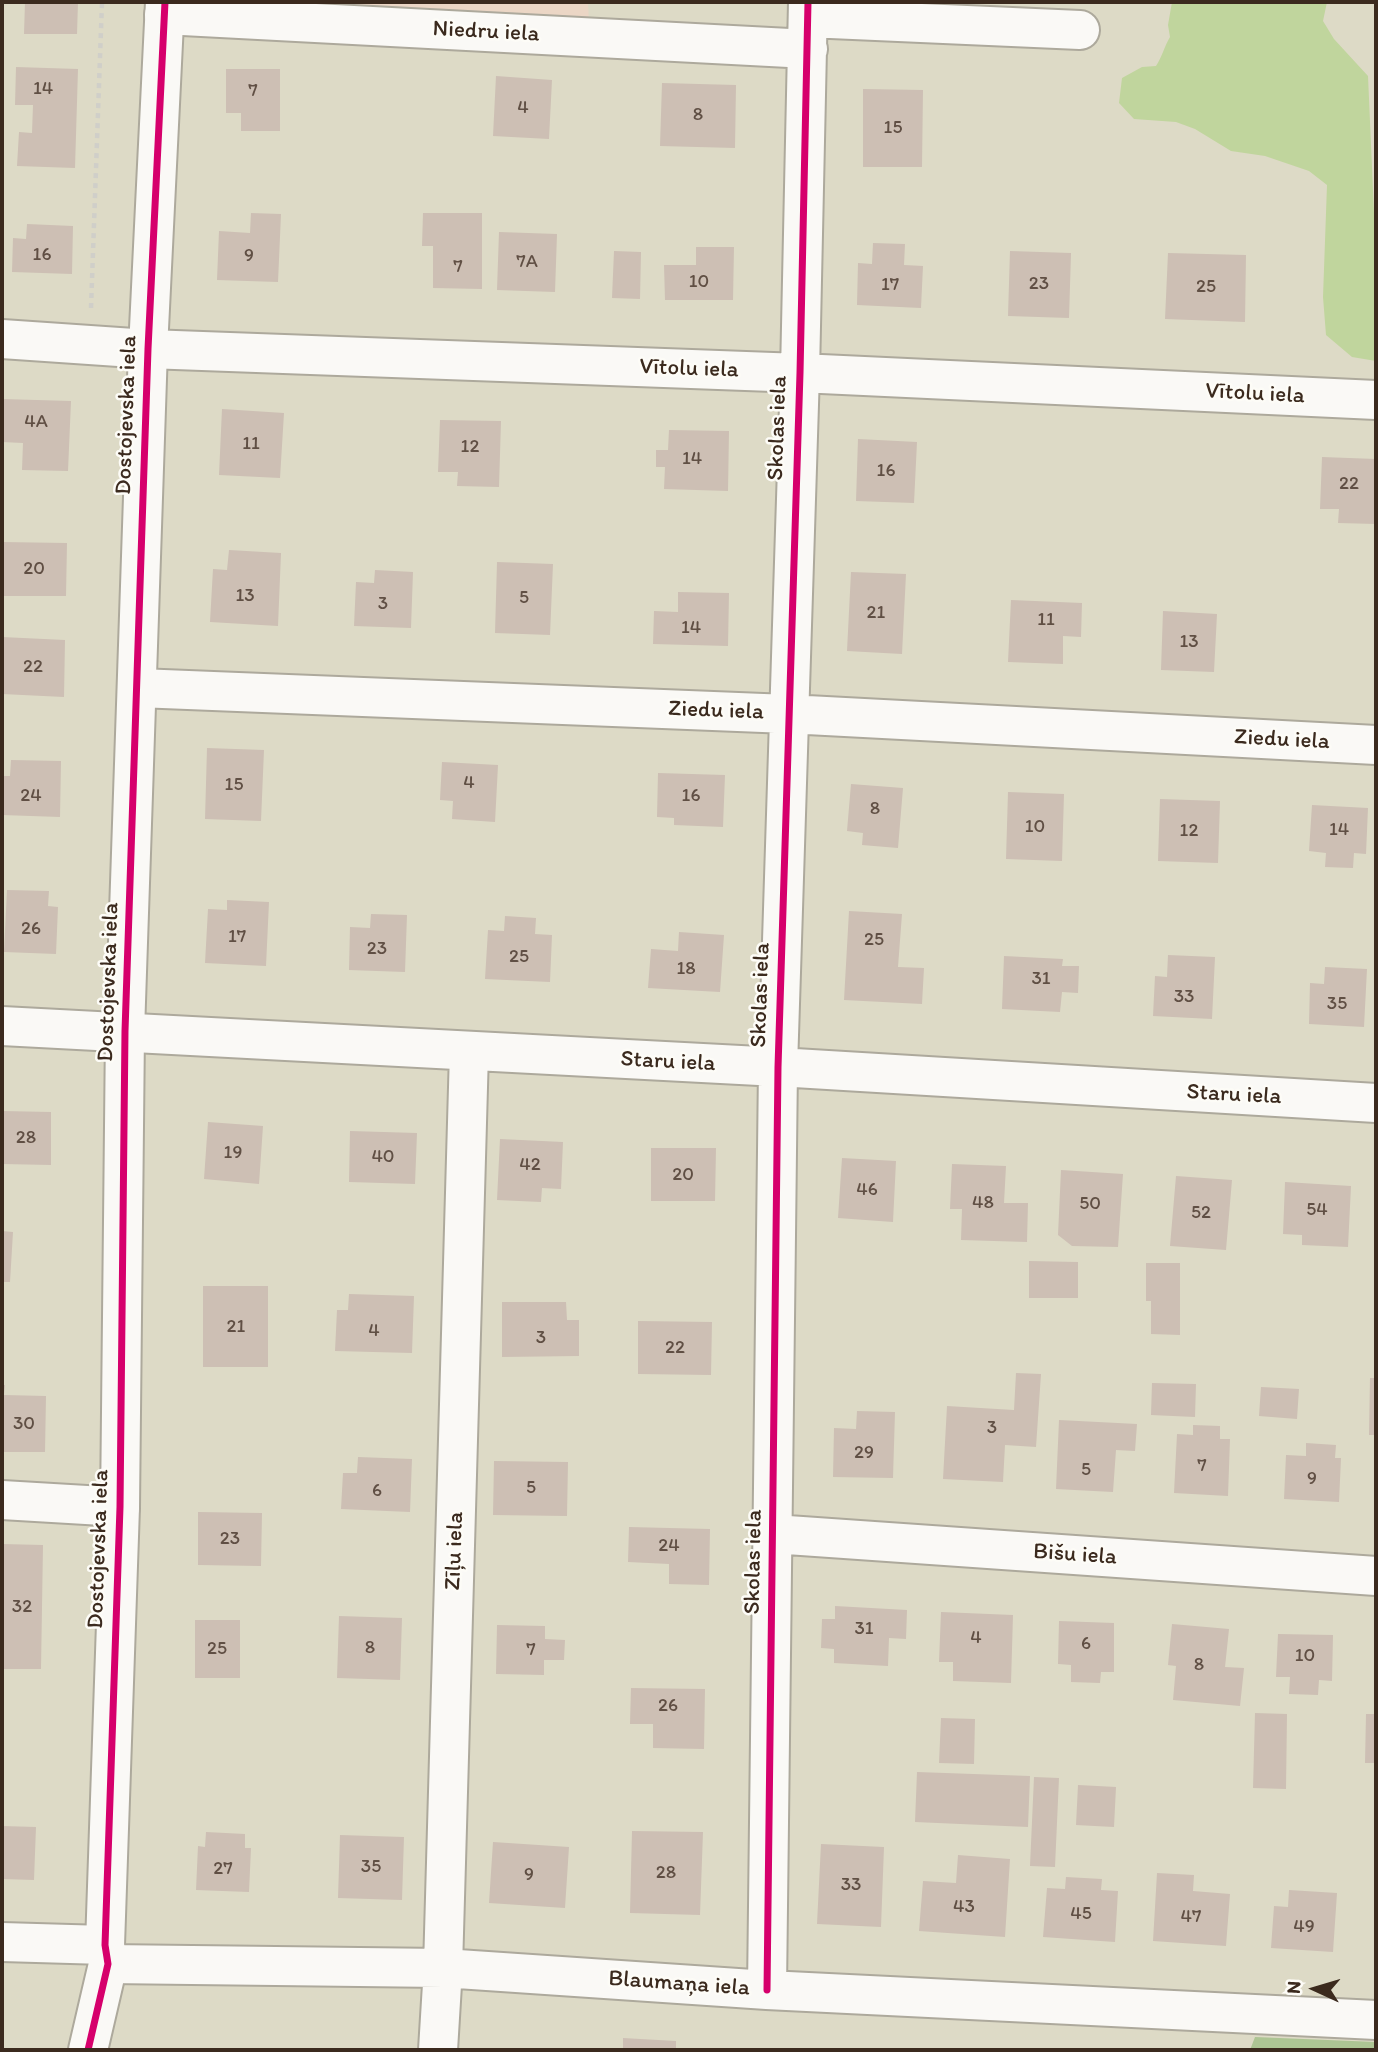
<!DOCTYPE html>
<html>
<head>
<meta charset="utf-8">
<style>
	body { margin:0 }
	#map { position:relative; width:1378px; height:2052px; overflow:hidden; background:#dddac6; font-family:Itim,sans-serif }
	canvas { display:block }
	.frame { position:absolute; inset:0; border:4px solid #3b2a1e; pointer-events:none }
	.north { position:absolute; left:1280px; top:1954px; width:70px; height:70px; -webkit-text-stroke:5px #fdfcf7; paint-order:stroke; rotate:274deg; font-size:19px; font-weight:700; line-height:28px; text-align:center; color:#3b2a1e }
	.north::after { content:''; display:block; margin:auto; width:24px; height:32px; background:#3b2a1e; clip-path:polygon(50% 0,100% 100%,50% 72%,0 100%) }
</style>
</head>
<body>
<div id="map">
<canvas width="1378" height="2052"></canvas>
<div class="frame"></div>
<div class="north">N</div>
</div>
<script>
const ctx = document.querySelector('canvas').getContext('2d');
ctx.lineJoin = 'round';
function fill(path, color) { ctx.fillStyle = color; ctx.fill(path, 'evenodd'); }
function trace(path, color, width, dash) { ctx.strokeStyle = color; ctx.lineWidth = width; ctx.lineCap = dash ? 'butt' : 'round'; ctx.setLineDash(dash || []); ctx.stroke(path); }
function label(font, color, halo, rows, align = 'center') {
  ctx.font = font + ' Itim,sans-serif'; ctx.lineWidth = 5; ctx.setLineDash([]); ctx.textBaseline = 'middle'; ctx.strokeStyle = halo; ctx.fillStyle = color; for (const [text, x, y, turn = 0] of rows) {
    ctx.save(); ctx.translate(x, y); ctx.rotate((+turn || 0) * Math.PI / 180); ctx.textAlign = isNaN(turn) ? turn : align; if (halo) ctx.strokeText(text, 0, 0); ctx.fillText(text, 0, 0); ctx.restore();
  }
}
const built = new Path2D(`
	M215 2H588L589 22Z`);
const green = new Path2D(`
	M1172 2H1327L1323 21 1334 39 1368 76 1374 213 1376 218V361L1352 357 1326 335 1323 297 1327 185 1309 171 1265 156 1231 151 1195 129 1176 122 1134 119 1119 103 1122 78 1142 67 1156 66C1162 57 1164 47 1170 37L1168 25Z`);
const forest = new Path2D(`
	M1255 2037 1376 2042V2050H1250Z`);
const building = new Path2D(`
	M25 2H78L77 34H24Z
	M16 67 78 69 75 168 17 166 19 132 32 133 33 105H15Z
	M226 69H280V131H241V113H226Z
	M496 76 552 80 549 139 493 136Z
	M662 83 736 85 735 148 660 146Z
	M863 89 923 90 922 167H863Z
	M251 213 281 214 278 282 217 280 219 231 250 233Z
	M423 213H482V289L433 288V246H422Z
	M27 224 73 226 72 274 12 272 13 238 26 239Z
	M499 232 557 234 555 292 497 290Z
	M873 243 905 244 904 265 923 266 921 308 857 305 858 263 872 264Z
	M696 247H734L733 300H665L664 265H696Z
	M614 251 641 252 640 299 612 298Z
	M1010 251 1071 253 1069 318 1008 316Z
	M1168 253 1246 255 1245 322 1165 319Z
	M2 399 71 401 68 471 22 470 23 443 2 442Z
	M222 409 284 413 280 478 219 475Z
	M440 420 501 421 499 487 457 486 458 472H438Z
	M669 430 729 431 728 491 664 489 665 467H656V450H668Z
	M858 439 917 442 914 503 856 501Z
	M1322 457 1376 459V524L1338 523 1339 509H1320Z
	M2 542 67 543 66 596H2Z
	M229 550 281 553 278 626 210 622 213 569 227 570Z
	M497 562 553 564 550 635 495 633Z
	M375 570 413 572 411 628 354 626 356 582 374 583Z
	M851 572 906 574 902 654 847 651Z
	M678 592 729 593 728 646 653 644 654 611 678 612Z
	M1011 600 1082 603 1081 637 1063 636V664L1008 662Z
	M1163 611 1217 614 1214 672 1161 670Z
	M2 637 65 640 64 697 2 694Z
	M207 748 264 750 261 821 205 819Z
	M11 760 61 761 60 817 2 815V776H10Z
	M442 762 498 765 495 822 452 819 453 801 440 800Z
	M658 773 725 775 723 827 674 825V818L657 817Z
	M851 784 903 788 898 848 862 845 863 833 847 831Z
	M1008 792 1064 794 1062 861 1006 859Z
	M1160 799 1220 801 1218 863 1158 861Z
	M1312 805 1368 808 1366 854 1354 853 1353 868 1325 867 1326 853 1309 851Z
	M7 890 49 891 48 906 58 907 56 954 4 952Z
	M227 900 269 902 266 966 205 963 208 909 227 910Z
	M849 911 902 914 898 967 924 968 922 1004 844 1000Z
	M371 914 407 915 405 972 349 970 350 927 370 928Z
	M505 916 536 918 535 934 552 935 550 982 485 979 488 930 504 931Z
	M679 932 724 935 720 992 648 988 651 949 678 951Z
	M1168 955 1215 957 1212 1019 1153 1016 1155 976 1167 977Z
	M1004 956 1063 959 1062 966H1079L1078 993 1062 992 1060 1012 1002 1009Z
	M1325 967 1367 969 1364 1027 1309 1024 1310 983 1324 984Z
	M2 1111 51 1112V1165L2 1164Z
	M208 1122 263 1126 259 1184 204 1179Z
	M350 1131 417 1133 415 1184 349 1182Z
	M500 1139 563 1142 561 1189 542 1188 541 1202 497 1200Z
	M651 1148H716L715 1201H651Z
	M842 1158 896 1161 893 1222 838 1218Z
	M952 1164 1006 1166 1004 1203H1028L1027 1242 961 1240 962 1209H950Z
	M1061 1170 1123 1174 1118 1247 1072 1246 1058 1235Z
	M1176 1176 1232 1180 1226 1250 1170 1246Z
	M1285 1182 1351 1186 1348 1247 1302 1245V1235L1283 1234Z
	M2 1231 13 1232 10 1282H2Z
	M1029 1261 1078 1262V1298H1029Z
	M1146 1263H1180V1335L1151 1334V1301H1146Z
	M203 1286H268V1367H203Z
	M349 1294 414 1296 412 1353 335 1351 337 1310H348Z
	M502 1302H566L567 1320H579V1356L502 1357Z
	M638 1321 712 1322 711 1375 638 1374Z
	M1016 1373 1041 1374 1036 1447 1005 1445 1003 1482 943 1479 947 1406 1014 1410Z
	M1370 1378H1376V1435H1369Z
	M1152 1383 1196 1384 1195 1417 1151 1415Z
	M2 1385H5L4 1395 46 1396 45 1452H2Z
	M1261 1387 1299 1389 1297 1419 1259 1416Z
	M857 1411 895 1412 893 1478 833 1477 834 1428 856 1429Z
	M1059 1420 1137 1424 1135 1451 1116 1450 1113 1492 1056 1489Z
	M1193 1425 1220 1426V1439H1230L1228 1496 1174 1493 1177 1434 1193 1435Z
	M1306 1443 1336 1445 1335 1458H1341L1339 1502 1284 1499 1286 1455 1306 1456Z
	M358 1457 412 1459 410 1512 341 1509 343 1473H357Z
	M494 1461 568 1462 567 1516 493 1515Z
	M198 1512 262 1513 261 1566 198 1565Z
	M629 1527 710 1529 709 1585 669 1584V1564L628 1562Z
	M2 1544 43 1545 41 1669H2Z
	M835 1606 907 1610 906 1639 889 1638 888 1666 834 1663V1649L821 1648 822 1619H835Z
	M941 1612 1013 1615 1011 1683 953 1681V1662H939Z
	M339 1616 402 1618 400 1680 337 1678Z
	M195 1620H240V1678H195Z
	M1059 1621 1114 1623V1672H1101L1100 1683 1071 1682V1665L1058 1664Z
	M1172 1624 1229 1629 1225 1667 1244 1668 1240 1706 1173 1700 1176 1666 1168 1665Z
	M497 1625 545 1626V1639L565 1640 564 1660H544V1675L496 1674Z
	M1278 1634 1333 1635 1332 1681 1319 1680 1318 1695 1289 1694 1290 1677H1276Z
	M631 1688 705 1689 704 1749 653 1748V1724H630Z
	M1255 1713 1287 1714 1286 1789 1253 1788Z
	M1366 1714H1376V1763H1365Z
	M941 1718 975 1719 974 1764 939 1763Z
	M917 1772 1030 1776 1028 1827 915 1822Z
	M1034 1777 1059 1778 1055 1867 1030 1866Z
	M1078 1785 1116 1787 1114 1827 1076 1825Z
	M2 1826 36 1827 34 1880 2 1879Z
	M632 1831 703 1832 700 1915 630 1913Z
	M206 1832 245 1834V1848H251L249 1892 196 1890 198 1846 205 1847Z
	M340 1835 404 1837 402 1900 338 1898Z
	M493 1842 569 1847 565 1908 489 1903Z
	M821 1844 884 1847 881 1927 817 1924Z
	M958 1855 1010 1859 1005 1937 919 1931 923 1881 956 1883Z
	M1157 1873 1194 1875 1193 1891 1230 1894 1226 1946 1153 1941Z
	M1066 1877 1102 1879 1101 1890 1118 1891 1115 1942 1043 1937 1047 1888 1065 1889Z
	M1289 1890 1337 1893 1333 1952 1271 1948 1274 1906 1288 1907Z
	M623 2038 676 2041V2050H623Z`);
const path = new Path2D(`
	M91 308 102 2`);
const minor = new Path2D(`
	M164 15 808 49
	M808 18 1080 30
	M2 339 148 349 800 373 1376 400
	M138 688 788 714 1376 745
	M2 1026 778 1067 1376 1103
	M2 1500 120 1507
	M773 1534 1376 1576
	M2 1942 105 1945
	M108 1964 443 1968 767 1990 1376 2020
	M767 1990 778 1067 800 373 808 2
	M438 2050 443 1968 469 1052`);
const primary = new Path2D(`
	M88 2050 108 1964 105 1945 120 1507 125 1031 148 349 165 2`);
const cycleway = new Path2D(`
	M767 1990 778 1067 800 373 808 2
	M88 2050 108 1964 105 1945 120 1507 125 1031 148 349 165 2`);
const numberNames = [
	["14",43,89],
	["7",253,91],
	["4",523,108],
	["8",698,115],
	["15",893,128],
	["16",42,255],
	["9",249,256],
	["7A",527,262],
	["7",458,267],
	["10",699,282],
	["23",1039,284],
	["17",890,285],
	["25",1206,287],
	["4A",36,422],
	["11",251,444],
	["12",470,447],
	["14",692,459],
	["16",886,471],
	["22",1349,484],
	["20",34,569],
	["13",245,596],
	["5",524,598],
	["3",383,604],
	["21",876,613],
	["11",1046,620],
	["14",691,628],
	["13",1189,642],
	["22",33,667],
	["4",469,783],
	["15",234,785],
	["24",31,796],
	["16",691,796],
	["8",875,809],
	["10",1035,827],
	["14",1339,830],
	["12",1189,831],
	["26",31,929],
	["17",237,937],
	["25",874,940],
	["23",377,949],
	["25",519,957],
	["18",686,969],
	["31",1041,979],
	["33",1184,997],
	["35",1337,1004],
	["28",26,1138],
	["19",233,1153],
	["40",383,1157],
	["42",530,1165],
	["20",683,1175],
	["46",867,1190],
	["48",983,1203],
	["50",1090,1204],
	["54",1317,1210],
	["52",1201,1213],
	["21",236,1327],
	["4",374,1331],
	["3",541,1338],
	["22",675,1348],
	["30",24,1424],
	["3",992,1428],
	["29",864,1453],
	["7",1202,1466],
	["5",1086,1470],
	["9",1312,1479],
	["5",531,1488],
	["6",377,1491],
	["23",230,1539],
	["24",669,1546],
	["32",22,1607],
	["31",864,1629],
	["4",976,1638],
	["6",1086,1644],
	["8",370,1648],
	["25",217,1649],
	["7",531,1650],
	["10",1305,1656],
	["8",1199,1665],
	["26",668,1706],
	["35",371,1867],
	["27",223,1869],
	["28",666,1873],
	["9",529,1875],
	["33",851,1885],
	["43",964,1907],
	["45",1081,1914],
	["47",1191,1917],
	["49",1304,1927]
];
const streetNames = [
	["Niedru iela",486,32,3],
	["Vītolu iela",689,369,2],
	["Vītolu iela",1255,394,3],
	["Dostojevska iela",127,415,-88],
	["Skolas iela",778,428,-88],
	["Ziedu iela",716,711,2],
	["Ziedu iela",1282,740,3],
	["Dostojevska iela",109,982,-88],
	["Skolas iela",761,995,-88],
	["Staru iela",668,1062,3],
	["Staru iela",1234,1095,3],
	["Dostojevska iela",99,1549,-88],
	["Zīļu iela",455,1551,-88],
	["Bišu iela",1075,1555,4],
	["Skolas iela",754,1562,-89],
	["Blaumaņa iela",679,1984,4]
];
fill(built, '#ebd6c5');
fill(green, '#c0d59d');
fill(forest, '#adc594');
fill(building, '#cdbfb4');
trace(minor, '#ada99c', 42);
trace(primary, '#ada99c', 42);
trace(path, '#d0cfc9', 4.5, [5, 5]);
trace(minor, '#faf9f6', 38);
trace(primary, '#faf9f6', 38);
trace(cycleway, '#d6006c', 7);
label('19px', '#604f44', null, numberNames);
label('23px', '#3b2a1e', '#fdfcf7', streetNames);
</script>
</body>
</html>
